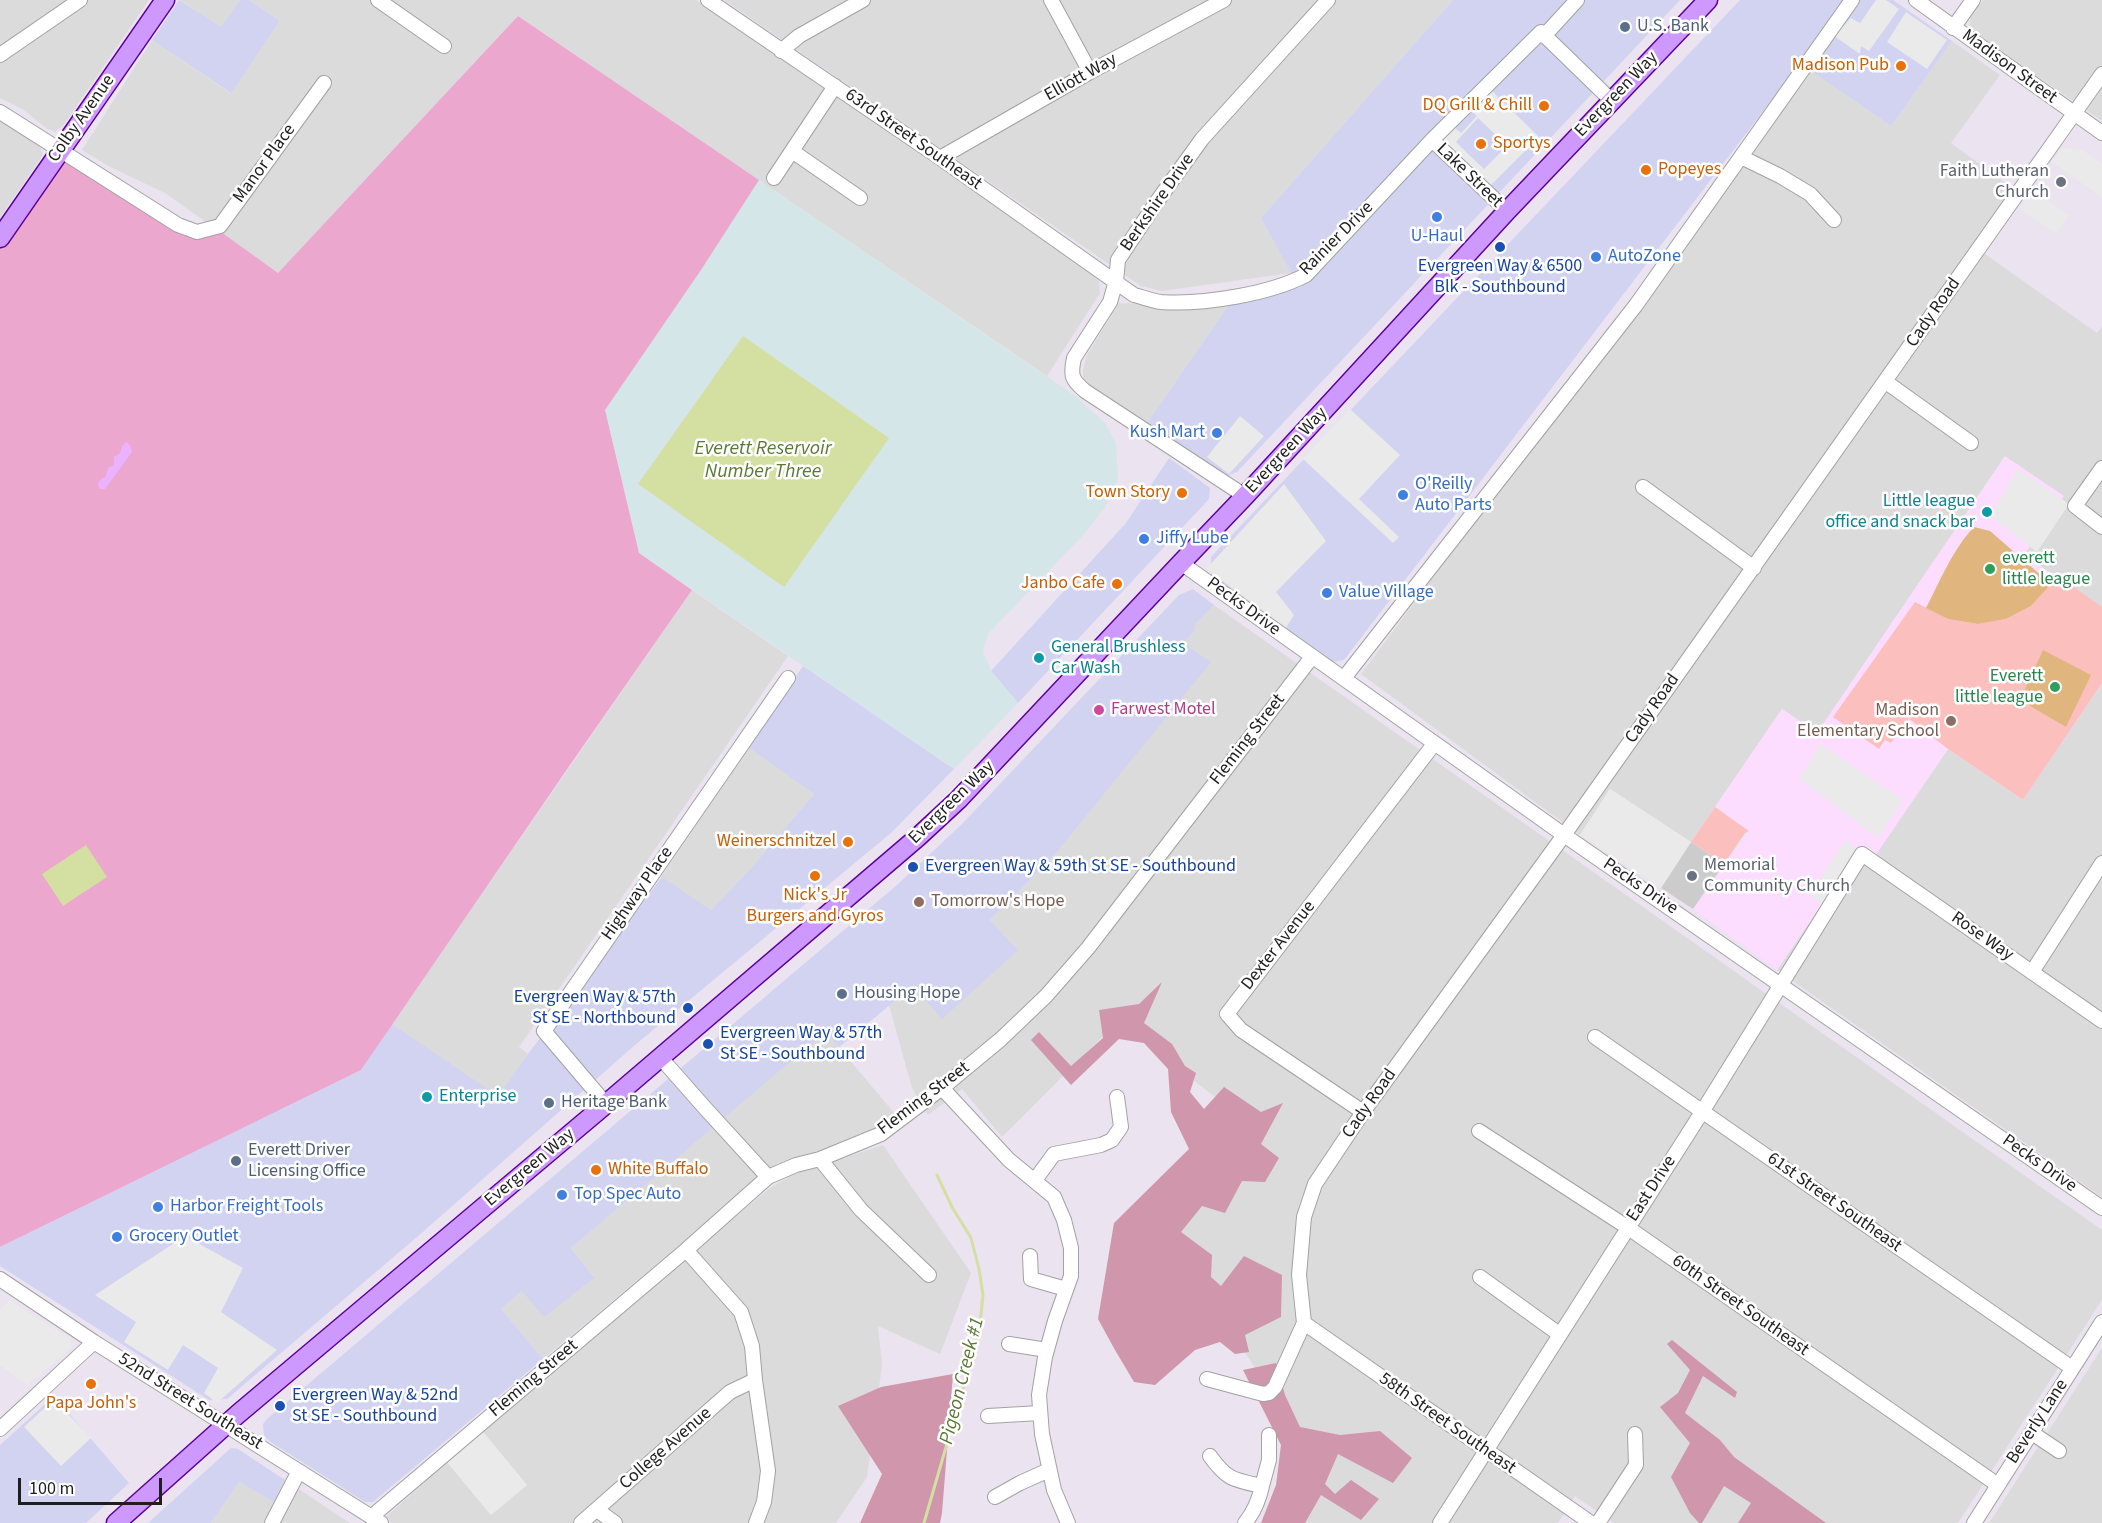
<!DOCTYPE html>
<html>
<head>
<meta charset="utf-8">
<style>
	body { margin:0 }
	#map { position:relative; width:2102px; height:1523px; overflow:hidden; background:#ebe3ef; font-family:"Source Sans 3",sans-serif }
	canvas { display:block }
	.scale { position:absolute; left:18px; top:1478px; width:144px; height:27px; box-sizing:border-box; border:3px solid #1e1e1e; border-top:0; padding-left:8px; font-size:18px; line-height:21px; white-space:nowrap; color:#1e1e1e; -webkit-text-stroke:4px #fff; paint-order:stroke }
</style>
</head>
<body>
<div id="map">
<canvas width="2102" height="1523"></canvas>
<div class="scale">100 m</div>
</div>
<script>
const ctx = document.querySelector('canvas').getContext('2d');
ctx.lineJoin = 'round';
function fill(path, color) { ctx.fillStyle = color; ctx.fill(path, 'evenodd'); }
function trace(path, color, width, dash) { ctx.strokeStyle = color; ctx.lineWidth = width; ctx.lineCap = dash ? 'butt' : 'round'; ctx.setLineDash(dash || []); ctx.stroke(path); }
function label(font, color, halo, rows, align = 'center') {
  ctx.font = font + ' "Source Sans 3",sans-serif'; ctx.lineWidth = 5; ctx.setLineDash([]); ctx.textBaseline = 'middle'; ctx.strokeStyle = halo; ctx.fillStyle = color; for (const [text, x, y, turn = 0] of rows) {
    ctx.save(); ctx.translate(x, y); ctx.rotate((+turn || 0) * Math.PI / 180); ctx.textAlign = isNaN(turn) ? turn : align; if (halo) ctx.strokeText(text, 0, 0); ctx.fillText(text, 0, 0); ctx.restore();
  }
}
const residential = new Path2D(`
	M0 0H149L63 126 55 132 46 128 24 110 0 98Z
	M180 0H240L221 28Z
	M249 0H696L1092 273 1099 281 1100 293 1047 376 518 16 278 273 165 193 110 167 82 150 152 40 230 93 280 21Z
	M724 0H1453L1261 218 1291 273 1162 291 1141 286Z
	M1983 0H2102V121L1969 29 1971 17Z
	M1952 41 2000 75 1951 143 2012 188 1972 245 2097 333 2102 327V608L2024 555 2005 457 1817 733 1782 709 1691 842 1610 789 1580 835 1361 674 1811 70 1891 126Z
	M0 122 11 126 39 145 43 155 0 218Z
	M1119 303 1228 306 1147 423 1083 381V369L1087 355Z
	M692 590 788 656 519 1047 528 1054 498 1097 392 1024Z
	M1214 605 2102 1230V1300L1958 1523H1614L1575 1496 1558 1523H1279L1317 1461 1168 1237 1248 1122 1117 1022 1002 1137 962 1089 928 1115 912 1088 889 1005 913 986 942 1018 1017 949 990 920 1053 857 1210 662 1182 643 1194 632 1195 624Z
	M2102 683V1197L1777 970 1861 846 1875 856 1948 749 2023 800Z
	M749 748 814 794 753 866 711 910 661 877Z
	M825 1031 896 1115 866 1134 821 1152 778 1163 543 1359 501 1309 522 1291 593 1277 571 1248Z
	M883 1145 971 1273 940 1354 878 1326 882 1365 867 1477 836 1523H392L385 1518 447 1462 491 1515 527 1485 483 1432 766 1191 791 1175Z
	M2102 1348V1523H1989Z
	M285 1480 350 1523H211L239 1482 274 1502Z`);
const commercial = new Path2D(`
	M179 0 221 27 240 0H249L280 21 231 93 152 40Z
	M1453 0H1680L1237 472 1227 476 1147 423 1228 306 1302 287 1291 273 1261 218Z
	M1740 0H1893L1952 41 1891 126 1800 63 1344 660 1332 662 1211 578V557Z
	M1169 458 1210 488 1209 499 1018 703 991 671 1126 523Z
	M1193 589 1214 605 1195 624 1194 632 1183 643 1211 662 1053 857 990 920 1018 950 942 1019 913 986 839 1047 825 1032 571 1248 594 1278 544 1317 522 1291 501 1309 543 1359 373 1502H365L269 1441 264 1435 263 1424 267 1419 897 885 962 824 1179 595Z
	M803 666 954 769 891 833 635 1045 417 1237 227 1399 209 1400 0 1266V1247L361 1070 392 1024 498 1096 528 1054 662 877 711 910 753 866 814 794 749 748Z
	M54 1396 129 1483 86 1523H0V1445Z
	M231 1448 238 1449 285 1480 274 1502 239 1482 211 1523H148Z`);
const industrial = new Path2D(`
	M759 180 1074 395 1105 423 1116 444 1118 479 1105 507 1085 533 988 634 983 651 991 671 1018 703 954 769 639 553 605 410 701 270Z`);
const education = new Path2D(`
	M2005 456 2064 496 2024 555 2102 608V683L2023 800 1948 749 1875 856 1861 846 1777 970 1693 909 1749 831 1715 807 1782 709 1817 733Z`);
const religious = new Path2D(`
	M1691 842 1724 864 1693 909 1661 888Z`);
const grass = new Path2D(`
	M518 16 759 180 701 270 605 410 639 553 692 590 570 765 361 1070 0 1247V238L60 151 178 225 221 232 278 273Z`);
const forest = new Path2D(`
	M1162 982 1144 1023 1172 1044 1185 1066 1196 1073 1190 1092 1204 1109 1224 1087 1261 1112 1283 1103 1261 1144 1279 1158 1265 1182 1242 1181 1225 1213 1202 1206 1181 1232 1212 1255 1211 1277 1221 1286 1244 1256 1282 1275 1281 1317 1245 1335 1249 1352 1235 1354 1220 1342 1195 1350 1155 1385 1134 1382 1115 1350 1098 1319 1114 1223 1189 1149 1171 1112 1168 1069 1144 1043 1119 1039 1071 1085 1031 1040 1039 1032 1071 1066 1103 1038 1099 1010 1139 1004Z
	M1672 1340 1737 1392 1735 1398 1703 1376 1685 1413 1720 1440 1734 1457 1826 1523H1738L1751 1503 1724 1486 1702 1523H1699L1690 1513 1671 1477 1690 1443 1660 1407 1678 1393 1690 1370 1667 1344Z
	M1276 1363 1285 1395 1300 1427 1340 1435 1380 1431 1412 1458 1393 1483 1338 1454 1325 1484 1335 1494 1351 1480 1379 1499 1361 1520 1321 1495 1305 1523H1261L1276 1485 1281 1445 1243 1370Z
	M953 1374 942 1513 940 1523H860L882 1474 838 1406 881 1387Z`);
const sand = new Path2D(`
	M126 442 130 445 132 452 105 489H100L98 485 99 481 106 476 108 468 114 465V457L120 453 122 446Z`);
const park = new Path2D(`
	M2058 576 2102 607V683L2023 800 1948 749 1908 718V724L1899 731 1891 743 1885 740 1879 749 1833 717 1915 602 1948 619 1978 624 2006 619 2031 606Z
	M1715 807 1749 831 1745 833 1724 864 1691 842Z`);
const pitch = new Path2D(`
	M1974 527 1990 531 2051 584 2031 606 2006 619 1978 624 1948 619 1926 608C1940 581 1953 549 1974 527Z
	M2043 650 2091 675 2066 727 2020 700Z`);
const parking = new Path2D(`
	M1876 0H1886L1899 9 1869 51 1861 46 1860 54 1834 36 1851 18 1860 23Z
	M1906 12 1947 40 1927 69 1887 42Z
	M1491 90 1539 137 1487 189 1438 141 1453 126 1461 133 1477 116 1471 110ZM1478 118 1507 146 1484 169 1456 142Z
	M2062 148 2082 150 2102 164V197L2052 162Z
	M2033 189 2069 216 2056 234 2020 209Z
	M1350 409 1400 455 1359 499 1399 537 1393 543 1303 459Z
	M1240 416 1264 436 1229 474 1207 457Z
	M2018 469 2069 504 2037 552 1994 519 1996 506Z
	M1284 484 1326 541 1276 592 1294 615 1286 628 1206 569Z
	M1820 744 1903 800 1878 838 1799 779Z
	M1610 789 1691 842 1661 888 1580 835Z
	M1845 841 1857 849 1821 905 1810 894Z
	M185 1236 243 1268 221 1312 277 1350 217 1403 204 1393 218 1368 183 1345 168 1370 124 1342 136 1322 95 1295Z
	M9 1300 70 1339 72 1347 27 1385 0 1365V1311Z
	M54 1399 91 1438 61 1466 24 1427Z
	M483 1432 527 1485 491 1515 447 1462Z`);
const water = new Path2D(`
	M743 336 889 438 784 587 638 484Z
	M86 845 107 877 63 906 42 874Z`);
const stream = new Path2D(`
	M924 1523 979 1333 983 1295 979 1269 971 1238 952 1207 937 1175`);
const minor = new Path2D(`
	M378 0 444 46
	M708 0 940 158 1134 295C1143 297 1152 301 1161 302 1202 305 1270 294 1306 275L1432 140 1541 32 1612 101
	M1051 0 1090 72
	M1916 0 2102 133
	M1953 28 1973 0
	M1544 36 1577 0
	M781 51 799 36 863 0
	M0 55 80 0
	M0 112 178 225 197 232 220 226 324 83
	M1432 140 1507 211
	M792 151 860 198
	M1741 157 1780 176 1810 194 1834 220
	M940 158 1090 72 1224 0
	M774 178 835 86
	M1886 382 1971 443
	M2102 468 2075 506 2102 527
	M1643 487 1754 568
	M1245 496 1085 391C1072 380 1070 376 1074 358L1110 302 1116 281 1118 260 1158 200 1202 139 1328 0
	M1181 563 1564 835 2102 1208
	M1344 678 1636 305 1852 0
	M2032 972 2102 863
	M1595 1037 2072 1368
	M660 1057 705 1108 768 1177
	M942 1088 1009 1160 1054 1197 1064 1220 1071 1248V1276L1055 1321 1045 1357 1039 1395 1042 1434 1054 1490 1068 1523
	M606 1104 544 1031 788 678
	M1363 1112 1241 1030 1227 1014 1434 744
	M1479 1131 1627 1227 1998 1485
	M820 1159 861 1210 929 1275
	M1035 1180 1054 1154 1101 1145 1112 1140 1121 1127 1117 1097
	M686 1250 741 1312 752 1346 755 1380 768 1471 764 1502 756 1523
	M1030 1256 1031 1279 1066 1289
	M1480 1277 1559 1334
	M0 1279 94 1342 381 1523
	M1304 1323 1591 1523
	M1009 1344 1047 1350
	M1207 1379 1263 1394 1269 1393 1275 1387 1304 1323 1299 1275 1304 1217 1315 1184 1363 1112 1564 835 2102 74
	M988 1416 1040 1413
	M0 1429 94 1342
	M2032 1433 2059 1451
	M1210 1456C1227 1480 1234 1480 1262 1486 1259 1500 1254 1512 1245 1523
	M1262 1486 1269 1460V1435
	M995 1497 1020 1483 1049 1470
	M597 1510 615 1523
	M371 1517 686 1250 768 1177 796 1165 820 1159 881 1134 942 1088 1001 1039 1046 996 1088 948 1312 657
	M272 1523 299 1471
	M581 1523 730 1392 755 1380
	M1440 1523 1702 1112 1862 854 2102 1021
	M1598 1523 1636 1465 1635 1434
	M1974 1523 2102 1322`);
const major = new Path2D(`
	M0 238 165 0
	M116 1523 238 1414 606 1104 918 837 958 800 1181 563 1245 496 1507 211 1708 0`);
const markers = [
	[1625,27,6,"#5c6f8a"],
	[1901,66,6,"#e8710a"],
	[1544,106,6,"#e8710a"],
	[1481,144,6,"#e8710a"],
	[1646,170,6,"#e8710a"],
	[2061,182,6,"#6b7280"],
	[1437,217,6,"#3f7fe0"],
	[1500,247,6,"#1a4fb4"],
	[1596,257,6,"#3f7fe0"],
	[1217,433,6,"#3f7fe0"],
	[1182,493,6,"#e8710a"],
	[1403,495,6,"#3f7fe0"],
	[1987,512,6,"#0f9aa8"],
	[1144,539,6,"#3f7fe0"],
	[1990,569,6,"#2e9e5b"],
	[1117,584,6,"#e8710a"],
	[1327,593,6,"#3f7fe0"],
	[1039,658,6,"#0f9aa8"],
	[2055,687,6,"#2e9e5b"],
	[1099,710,6,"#d1479c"],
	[1951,721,6,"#8d6e63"],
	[848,842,6,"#e8710a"],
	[913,867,6,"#1a4fb4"],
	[815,876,6,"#e8710a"],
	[1692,876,6,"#6b7280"],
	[919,902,6,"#8d6e63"],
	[842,994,6,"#5c6f8a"],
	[688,1008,6,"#1a4fb4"],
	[708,1044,6,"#1a4fb4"],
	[427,1097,6,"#0f9aa8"],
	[549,1103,6,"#5c6f8a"],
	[236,1161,6,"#5c6f8a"],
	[596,1170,6,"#e8710a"],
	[562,1195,6,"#3f7fe0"],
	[158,1207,6,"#3f7fe0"],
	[117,1237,6,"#3f7fe0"],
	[91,1384,6,"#e8710a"],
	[280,1406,6,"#1a4fb4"]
];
const serviceNames = [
	["U.S. Bank",1637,27],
	["Housing Hope",854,994],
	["Heritage Bank",561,1103],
	["Everett Driver",248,1151],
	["Licensing Office",248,1172]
];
const foodNames = [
	["Madison Pub",1889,66],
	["DQ Grill & Chill",1532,106],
	["Sportys",1493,144,"left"],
	["Popeyes",1658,170,"left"],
	["Town Story",1170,493],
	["Janbo Cafe",1105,584],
	["Weinerschnitzel",836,842],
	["Nick's Jr",815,896,"center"],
	["Burgers and Gyros",815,917,"center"],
	["White Buffalo",608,1170,"left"],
	["Papa John's",91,1404,"center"]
];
const streetNames = [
	["Madison Street",2009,67,36],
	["Elliott Way",1081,78,-29],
	["Evergreen Way",1617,95,-46],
	["Colby Avenue",82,119,-55],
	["63rd Street Southeast",913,140,35],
	["Manor Place",265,164,-54],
	["Lake Street",1469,176,44],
	["Berkshire Drive",1158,203,-55],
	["Rainier Drive",1337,239,-45],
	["Cady Road",1934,313,-55],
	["Evergreen Way",1287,451,-47],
	["Pecks Drive",1243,607,36],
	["Cady Road",1653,709,-55],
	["Fleming Street",1248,740,-52],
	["Evergreen Way",952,803,-44],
	["Pecks Drive",1640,887,34],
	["Highway Place",638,894,-55],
	["Rose Way",1982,937,35],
	["Dexter Avenue",1279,946,-52],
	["Fleming Street",924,1099,-37],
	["Cady Road",1370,1104,-55],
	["Pecks Drive",2039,1164,35],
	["Evergreen Way",530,1168,-40],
	["East Drive",1652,1189,-57],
	["61st Street Southeast",1834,1203,35],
	["60th Street Southeast",1740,1306,35],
	["Fleming Street",534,1379,-40],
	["52nd Street Southeast",190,1402,32],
	["Beverly Lane",2038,1422,-57],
	["58th Street Southeast",1447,1424,35],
	["College Avenue",666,1449,-41]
];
const worshipNames = [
	["Faith Lutheran",2049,172],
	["Church",2049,193],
	["Memorial",1704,866,"left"],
	["Community Church",1704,887,"left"]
];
const shopNames = [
	["U-Haul",1437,237,"center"],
	["AutoZone",1608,257],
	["Kush Mart",1205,433,"right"],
	["O'Reilly",1415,485],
	["Auto Parts",1415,506],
	["Jiffy Lube",1156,539],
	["Value Village",1339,593],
	["Top Spec Auto",574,1195],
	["Harbor Freight Tools",170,1207],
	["Grocery Outlet",129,1237]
];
const transitNames = [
	["Evergreen Way & 6500",1500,267,"center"],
	["Blk - Southbound",1500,288,"center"],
	["Evergreen Way & 59th St SE - Southbound",925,867],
	["Evergreen Way & 57th",676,998,"right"],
	["St SE - Northbound",676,1019,"right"],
	["Evergreen Way & 57th",720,1034],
	["St SE - Southbound",720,1055],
	["Evergreen Way & 52nd",292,1396],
	["St SE - Southbound",292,1417]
];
const cultureNames = [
	["Little league",1975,502,"right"],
	["office and snack bar",1975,523,"right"],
	["General Brushless",1051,648],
	["Car Wash",1051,669],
	["Enterprise",439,1097]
];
const leisureNames = [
	["everett",2002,559],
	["little league",2002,580],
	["Everett",2043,677,"right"],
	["little league",2043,698,"right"]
];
const hotelNames = [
	["Farwest Motel",1111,710]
];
const educationNames = [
	["Madison",1939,711],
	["Elementary School",1939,732],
	["Tomorrow's Hope",931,902,"left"]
];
const waterNames = [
	["Everett Reservoir",763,450],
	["Number Three",763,473],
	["Pigeon Creek #1",963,1381,-76]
];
fill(residential, '#dbdbdc');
fill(commercial, '#d2d2f1');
fill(industrial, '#d5e6e9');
fill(education, '#fdddff');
fill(religious, '#ccc');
fill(grass, '#eba7cd');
fill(forest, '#d096ab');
fill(sand, '#ebb2ff');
fill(park, '#fbc0be');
fill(pitch, '#e1b57e');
fill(parking, '#eaeaea');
fill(water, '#d4dfa2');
trace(stream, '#d4dfa2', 3);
trace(minor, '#a2a2a2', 16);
trace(major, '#5d0098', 21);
trace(minor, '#fff', 14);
trace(major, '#cd99ff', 18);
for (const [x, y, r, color] of markers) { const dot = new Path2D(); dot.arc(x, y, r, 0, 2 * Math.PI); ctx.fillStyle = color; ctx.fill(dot); trace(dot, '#fff', 2); }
label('18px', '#4e5e75', '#fff', serviceNames, 'left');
label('18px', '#c56008', '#fff', foodNames, 'right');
label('18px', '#1e1e1e', '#fff', streetNames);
label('18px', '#5b616d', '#fff', worshipNames, 'right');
label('18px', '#366cbe', '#fff', shopNames, 'left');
label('18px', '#164399', '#fff', transitNames, 'left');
label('18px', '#0d838f', '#fff', cultureNames, 'left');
label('18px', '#27864d', '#fff', leisureNames, 'left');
label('18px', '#b23c85', '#fff', hotelNames, 'left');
label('18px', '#785e54', '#fff', educationNames, 'right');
label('italic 20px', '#5a7934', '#fff', waterNames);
</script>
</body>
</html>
